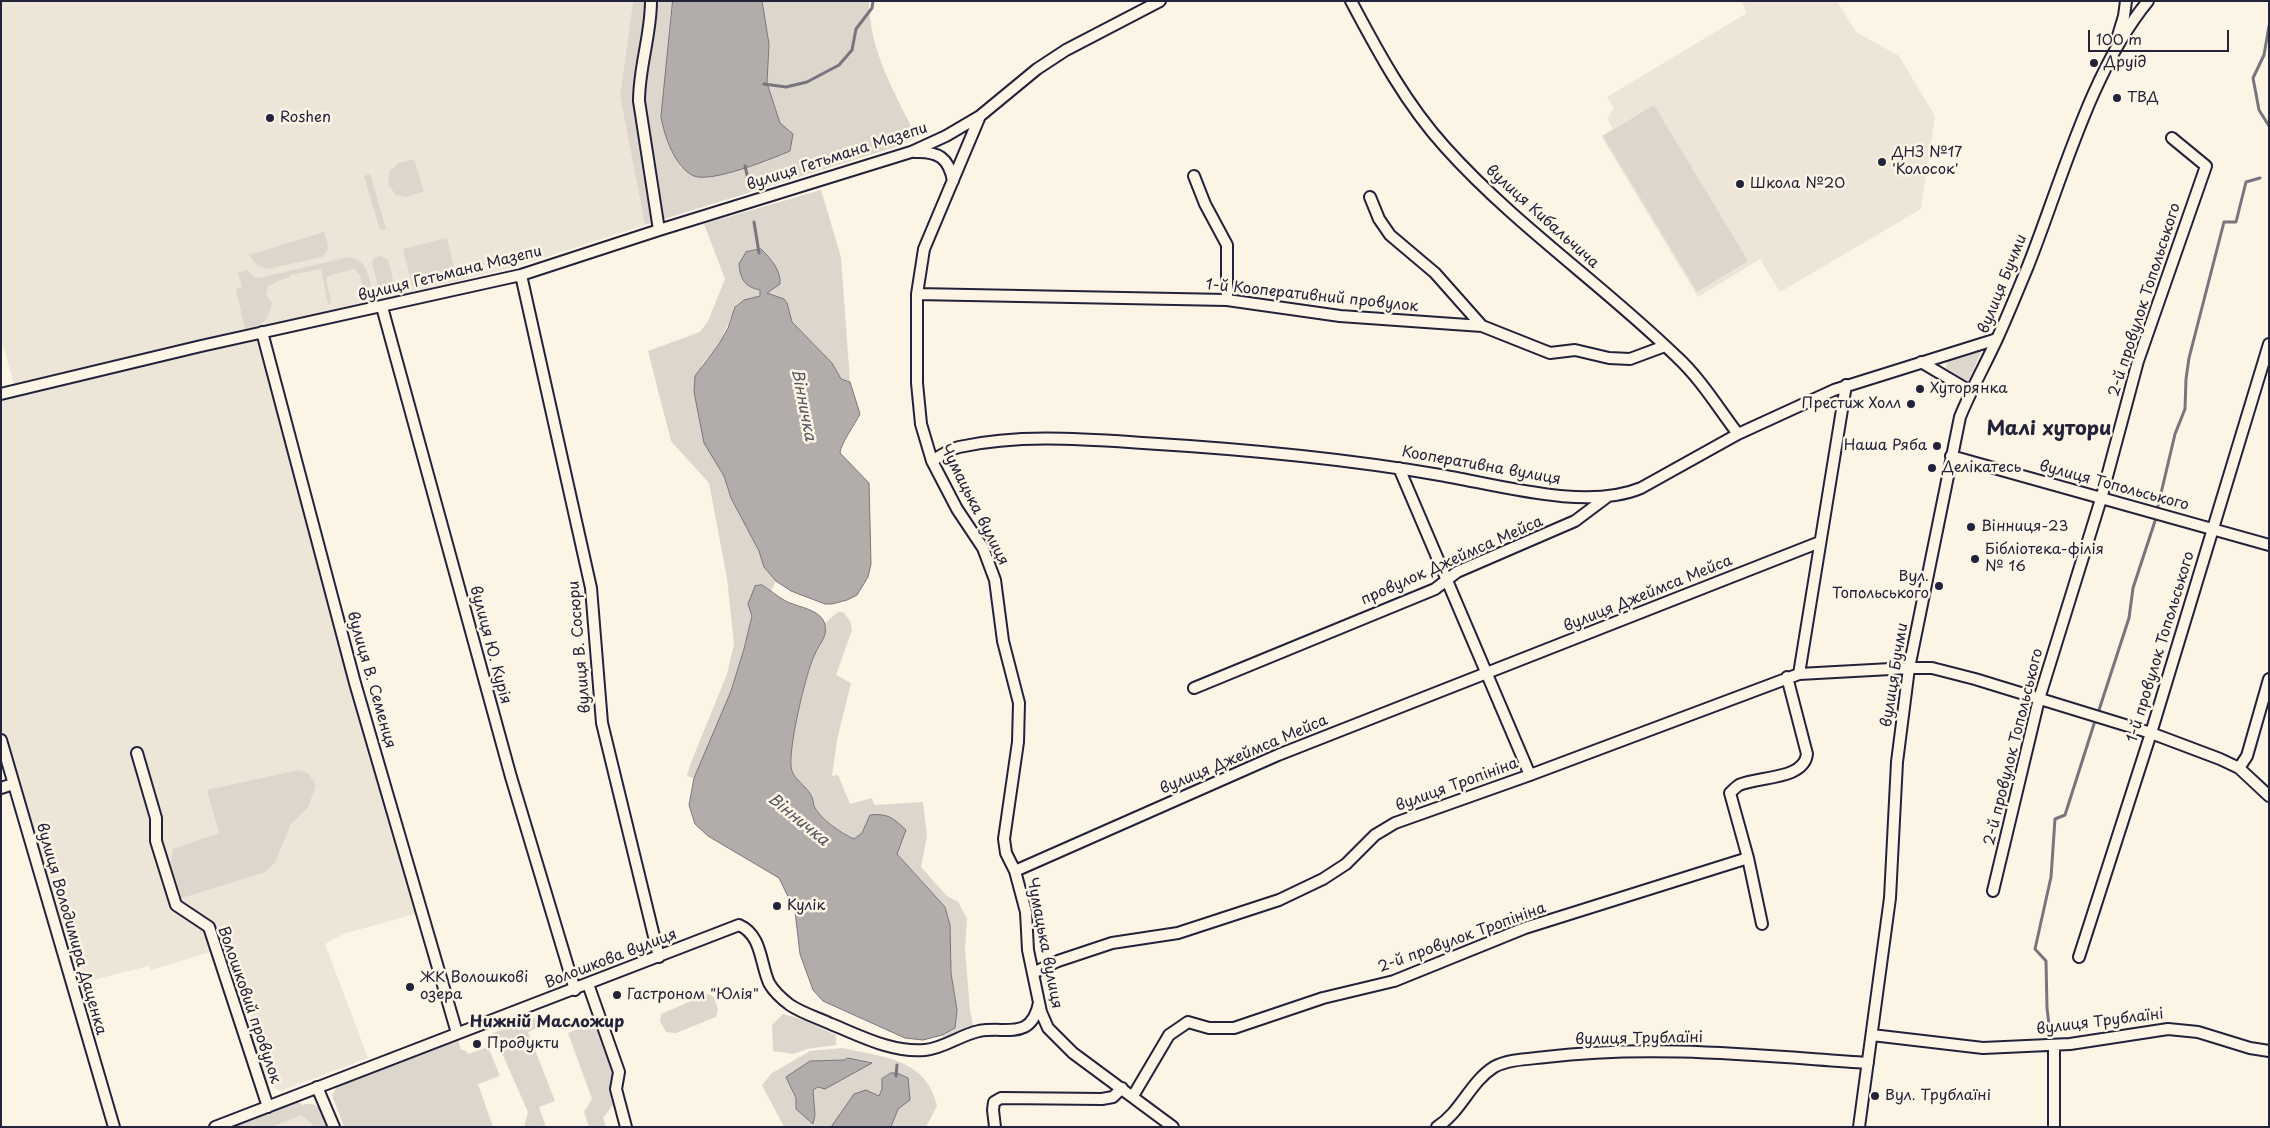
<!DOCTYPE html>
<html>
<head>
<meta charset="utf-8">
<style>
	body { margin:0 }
	#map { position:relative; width:2270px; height:1128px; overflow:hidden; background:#fcf5e5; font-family:"Playpen Sans",sans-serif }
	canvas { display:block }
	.frame { position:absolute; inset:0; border:2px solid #22223b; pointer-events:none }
	.scale { position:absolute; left:2088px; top:30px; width:141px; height:22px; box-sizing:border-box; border:2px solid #22223b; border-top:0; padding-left:6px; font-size:15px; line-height:18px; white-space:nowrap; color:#22223b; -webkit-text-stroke:4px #fcf5e5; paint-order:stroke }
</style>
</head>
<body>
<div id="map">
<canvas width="2270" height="1128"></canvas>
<div class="frame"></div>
<div class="scale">100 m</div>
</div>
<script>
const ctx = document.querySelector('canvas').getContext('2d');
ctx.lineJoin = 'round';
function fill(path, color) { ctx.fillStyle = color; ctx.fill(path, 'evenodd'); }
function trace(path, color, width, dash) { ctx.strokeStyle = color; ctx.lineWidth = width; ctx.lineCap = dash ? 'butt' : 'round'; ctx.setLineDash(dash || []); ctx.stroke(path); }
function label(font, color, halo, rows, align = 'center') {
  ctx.font = font + ' "Playpen Sans",sans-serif'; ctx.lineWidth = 5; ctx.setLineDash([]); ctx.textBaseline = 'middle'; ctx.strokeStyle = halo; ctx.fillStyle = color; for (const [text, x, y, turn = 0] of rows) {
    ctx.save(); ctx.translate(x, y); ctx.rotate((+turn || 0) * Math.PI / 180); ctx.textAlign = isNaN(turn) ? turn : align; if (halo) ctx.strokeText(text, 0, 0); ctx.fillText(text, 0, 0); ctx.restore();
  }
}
const built = new Path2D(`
	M1 1H633L620 96 645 225 518 266 206 345 260 339 418 913 343 934 325 944 368 1058 280 1091 267 1083 250 1036 251 1015 239 983 222 987 210 952 151 970 149 966 77 984 1 737V394L16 390 1 339Z
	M1741 1H1837L1856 32 1899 56 1935 116 1921 209 1780 292 1760 259 1698 297 1601 136 1613 129 1607 118 1614 108 1607 97 1747 13Z
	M301 1115 315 1127H272Z`);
const green = new Path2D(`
	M633 1H673L663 129 681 168H746L790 151 793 134 780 123 767 83 769 44 762 1H869C869 51 896 95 917 138L892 148 645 225 620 96Z
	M1654 105 1748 261 1697 292 1603 136Z
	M414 159 424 191 407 197 396 195 388 184 390 171 399 163Z
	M370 174 386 229 380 230 364 176Z
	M821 190 841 257 850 382 841 379 832 363 792 322 789 316V307L760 296 744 300 737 304 719 344 702 364 694 392 705 443 724 476 731 498 759 551 764 567 776 581 771 591 762 585 748 604 752 616 744 649 731 691 694 778 687 776 690 765 727 674 734 644 727 578 709 483 671 441 648 351 700 332 708 321 725 279 704 224Z
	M324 232C327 242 332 250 322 257L267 269 256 264 249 255Z
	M447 238 456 276 413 288 403 249Z
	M381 256 388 260 394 284 378 287 372 263 374 258Z
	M349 257C365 260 368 272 371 286L363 288 360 275 354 269 331 275 326 278 331 303 328 304 321 269 290 275V277L278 281 268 287 266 295 272 303C267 323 264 324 245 329L236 289 242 287 238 273 247 270 254 277 259 278Z
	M1982 350 1968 381 1946 368 1947 360Z
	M838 612H843L850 621 852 630 836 675 851 683 837 740 832 776 838 775 850 804 872 798 874 805 923 802 927 836 921 867 947 896 958 902 967 919 965 949 970 1010 973 1026 979 1031 946 1044 942 1035 955 1028 957 1010 951 973 945 907 897 854 870 815 862 833 854 839C841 832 820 819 814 805 812 802 813 798 811 794 805 786 796 780 792 770 785 752 806 679 813 658 818 643 826 641 825 623Z
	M299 770 309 774 316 786 308 807 291 824 275 862 265 872 182 898 171 863 173 849 219 833 207 790Z
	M708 994 714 997 718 1010 716 1017 676 1033 666 1032 660 1021 661 1014Z
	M783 1014 804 1020 836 1035V1045L807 1049 793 1054 773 1051 772 1025Z
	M537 1017 541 1026 528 1032 555 1101 539 1107 546 1127H524L528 1112 493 1033Z
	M598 1021 616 1072V1101L603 1118 606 1127H589L584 1112 592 1099 568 1033Z
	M458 1040 461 1050H465L468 1054 488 1047 500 1076 478 1084 493 1127H344L332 1095 337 1087Z
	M842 1048C881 1057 927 1058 937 1106L926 1127H891L898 1109 910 1100 897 1073H891L882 1079V1089L879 1096 866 1090 842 1112 831 1127H784L762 1085 772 1073 810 1051ZM849 1058 871 1063 813 1090 815 1115 796 1098 786 1077 810 1061 844 1060Z
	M292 1098 303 1105C318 1099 326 1116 332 1127H315L301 1115 272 1127H216Z`);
const water = new Path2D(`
	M673 1H762L769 44 767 83 780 123 793 134 790 151C771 159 712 183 694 176 675 168 664 135 661 117Z
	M761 249C771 259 781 270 780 284L767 293 784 299 787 303 792 322 832 363 841 379 850 382 860 414C855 424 840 445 840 453L869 483 871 564 868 577 857 595 847 600 832 604H825L791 591 776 581 764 567 759 551 731 498 724 476 704 443 694 392 695 376 719 344 728 328 735 307 744 300 760 296V290C745 287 740 279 739 264L746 252Z
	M762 585C770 590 777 596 784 600 797 608 821 608 825 625 828 637 818 645 814 656 806 673 786 755 792 771 796 781 806 786 811 795 813 798 813 802 814 806 820 819 841 833 854 839L862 833 870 815C888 813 893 818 906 830L897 854 945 907 950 925 951 973 957 1010 955 1028 942 1035 923 1040 905 1038 823 1001 813 990 800 954 795 911 779 878 708 836 695 824 689 805 694 778 731 691 744 649 752 616 748 604 755 586Z
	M848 1058 872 1063 825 1089 818 1087 813 1090 815 1115 813 1124 796 1109V1098L786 1077 810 1061 844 1060Z
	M891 1073H897L908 1078 910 1100 898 1109 891 1127H831L854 1094 866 1090 879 1096 882 1089V1079Z`);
const stream = new Path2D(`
	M2269 26 2264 55 2253 78 2259 110 2269 126
	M764 84 786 87 807 82 839 65 852 50 856 29 872 8 873 1
	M745 166 748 179
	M754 222 759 253
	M2158 506 2175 434 2185 409 2186 379 2189 358 2224 222H2236L2246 182 2260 178
	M2099 710 2129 618 2133 588 2155 521
	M2050 1033 2047 1008 2046 961 2035 949 2051 877 2055 819 2065 815 2094 724
	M896 1076 897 1065
	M2049 1127V1119`);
const minor = new Path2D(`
	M651 1C651 35 639 67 639 101L659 230
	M1160 1 1066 50 1037 69 980 116 924 249 917 294V383L921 424 932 461 957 509 983 548 995 580 1003 641 1019 703 1018 742 1004 839 1006 853 1015 871 1026 912 1028 950 1041 1012 1048 1028 1073 1053 1173 1127
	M1351 1C1378 52 1406 104 1445 147 1515 225 1602 284 1677 357 1700 378 1719 409 1738 434
	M2117 39 2124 16 2126 1
	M915 152C938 151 949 158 953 181
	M1194 176 1205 204 1227 245V300
	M1370 197 1379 219 1390 235 1435 273 1482 326
	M521 275 591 588 602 723 659 957
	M917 294 1227 300 1340 316 1482 326 1550 353 1575 350 1609 358 1630 359 1665 346
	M382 307 511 777 575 990
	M262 332 355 683 457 1033
	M1921 362 1970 391
	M1 394 201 346 521 275 659 230 911 152 946 136 980 116
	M1951 456 2269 545
	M932 461C940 456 950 449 959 447 1020 434 1081 439 1143 443 1243 449 1342 458 1440 475 1499 485 1586 511 1641 488L1738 434 1834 390 1997 339
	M1399 468 1530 775
	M1799 674 1846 385
	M1194 688 1435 589 1457 572 1575 521 1607 497
	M1 740 114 1127
	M137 753 156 818V841L176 905 209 927 268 1107
	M2239 768 2247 756 2269 679
	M1 788 13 784
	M1015 871 1278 755 1820 542
	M1993 891 2039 699 2101 499 2138 361 2206 166 2172 138
	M1762 924 1748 858 1730 793C1733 790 1736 787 1739 785 1759 776 1804 780 1807 754L1787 677
	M2079 957 2151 733 2269 344
	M1033 973 1058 961 1112 943 1178 933 1279 900 1323 879 1346 864 1375 835 1395 823 1530 775 1799 674 1909 668H1932L1975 679 2151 733 2220 759 2239 768 2269 796
	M588 984 619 1072 616 1089 626 1127
	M1872 1035 1983 1048 2070 1044 2168 1029 2198 1032 2250 1048 2269 1051
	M317 1087 334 1127
	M1133 1096 1169 1035 1188 1022 1209 1028H1234L1323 998 1394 981 1525 928 1748 858
	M215 1127 739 925C762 935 760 963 769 983 774 992 782 999 790 1005 802 1013 818 1018 831 1024 861 1036 892 1053 925 1050 945 1048 960 1035 979 1031 1006 1026 1031 1041 1039 1003
	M995 1127 993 1110 994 1102 1001 1098 1102 1099 1113 1097 1122 1088
	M1437 1127C1461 1112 1470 1082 1494 1067 1509 1059 1530 1059 1546 1057 1653 1044 1761 1056 1868 1063
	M1859 1127 1890 898 1897 762 1909 668 1960 417C1971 390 1985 365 1997 339 2008 315 2018 290 2028 266 2061 183 2091 70 2148 1
	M2054 1127V1045`);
const markers = [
	[2094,63,5,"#22223b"],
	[2117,98,5,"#22223b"],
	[270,118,5,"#22223b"],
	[1882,162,5,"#22223b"],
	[1740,184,5,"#22223b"],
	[1920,389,5,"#22223b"],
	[1911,404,5,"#22223b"],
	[1937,446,5,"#22223b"],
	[1932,468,5,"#22223b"],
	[1971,527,5,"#22223b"],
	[1975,559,5,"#22223b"],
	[1939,586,5,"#22223b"],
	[777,906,5,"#22223b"],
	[410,987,5,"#22223b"],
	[617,995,5,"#22223b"],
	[477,1044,5,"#22223b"],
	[1875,1096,5,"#22223b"]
];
const poiNames = [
	["Друід",2104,63],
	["ТВД",2127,98],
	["Roshen",280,118],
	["ДНЗ №17",1892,153],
	["'Колосок'",1892,170],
	["Школа №20",1750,184],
	["Хуторянка",1930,389],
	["Престиж Холл",1901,404,"right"],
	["Наша Ряба",1927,446,"right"],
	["Делікатесь",1942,468],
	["Вінниця-23",1981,527],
	["Бібліотека-філія",1985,550],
	["№ 16",1985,567],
	["Вул.",1929,577,"right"],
	["Топольського",1929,594,"right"],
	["Кулік",787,906],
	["ЖК Волошкові",420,978],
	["озера",420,995],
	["Гастроном \"Юлія\"",627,995],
	["Продукти",487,1044],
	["Вул. Трублаїні",1885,1096]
];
const streetNames = [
	["вулиця Гетьмана Мазепи",837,157,-18],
	["вулиця Кибальчича",1542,217,42],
	["вулиця Гетьмана Мазепи",450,274,-14],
	["вулиця Бучми",2003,284,-68],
	["1-й Кооперативний провулок",1312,296,6],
	["2-й провулок Топольського",2145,300,-72],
	["Кооперативна вулиця",1481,466,10],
	["вулиця Топольського",2114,486,15],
	["Чумацька вулиця",974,505,63],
	["провулок Джеймса Мейса",1452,561,-24],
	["вулиця Джеймса Мейса",1648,594,-22],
	["вулиця Ю. Курія",490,645,75],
	["вулиця В. Сосюри",580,647,-95],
	["1-й провулок Топольського",2161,647,-73],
	["вулиця Бучми",1895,675,-81],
	["вулиця В. Семенця",371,680,74],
	["2-й провулок Топольського",2014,747,-76],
	["вулиця Джеймса Мейса",1244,755,-23],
	["вулиця Тропініна",1457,785,-20],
	["вулиця Володимира Даценка",71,929,74],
	["2-й провулок Тропініна",1462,938,-20],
	["Чумацька вулиця",1044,943,79],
	["Волошкова вулиця",611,959,-21],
	["Волошковий провулок",249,1005,71],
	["вулиця Трублаїні",2100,1022,-7],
	["вулиця Трублаїні",1639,1039,-1]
];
const waterNames = [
	["Вінничка",803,405,79],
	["Вінничка",798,820,39]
];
const neighbourhoodNames = [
	["Нижній Масложир",547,1023]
];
const districtNames = [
	["Малі хутори",2049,429]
];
fill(built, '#ece5d8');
fill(green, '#dcd6cc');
fill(water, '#b2adab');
trace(water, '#78757e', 1);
trace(stream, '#78757e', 3);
trace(minor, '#22223b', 14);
trace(minor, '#fcf5e5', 10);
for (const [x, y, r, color] of markers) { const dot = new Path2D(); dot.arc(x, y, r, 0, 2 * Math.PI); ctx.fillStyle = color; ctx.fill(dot); trace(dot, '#fcf5e5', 2); }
label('15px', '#22223b', '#fcf5e5', poiNames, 'left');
label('15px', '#22223b', '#fcf5e5', streetNames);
label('italic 16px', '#545362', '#fcf5e5', waterNames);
label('bold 16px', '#22223b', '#fcf5e5', neighbourhoodNames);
label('bold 20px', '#22223b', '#fcf5e5', districtNames);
</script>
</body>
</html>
